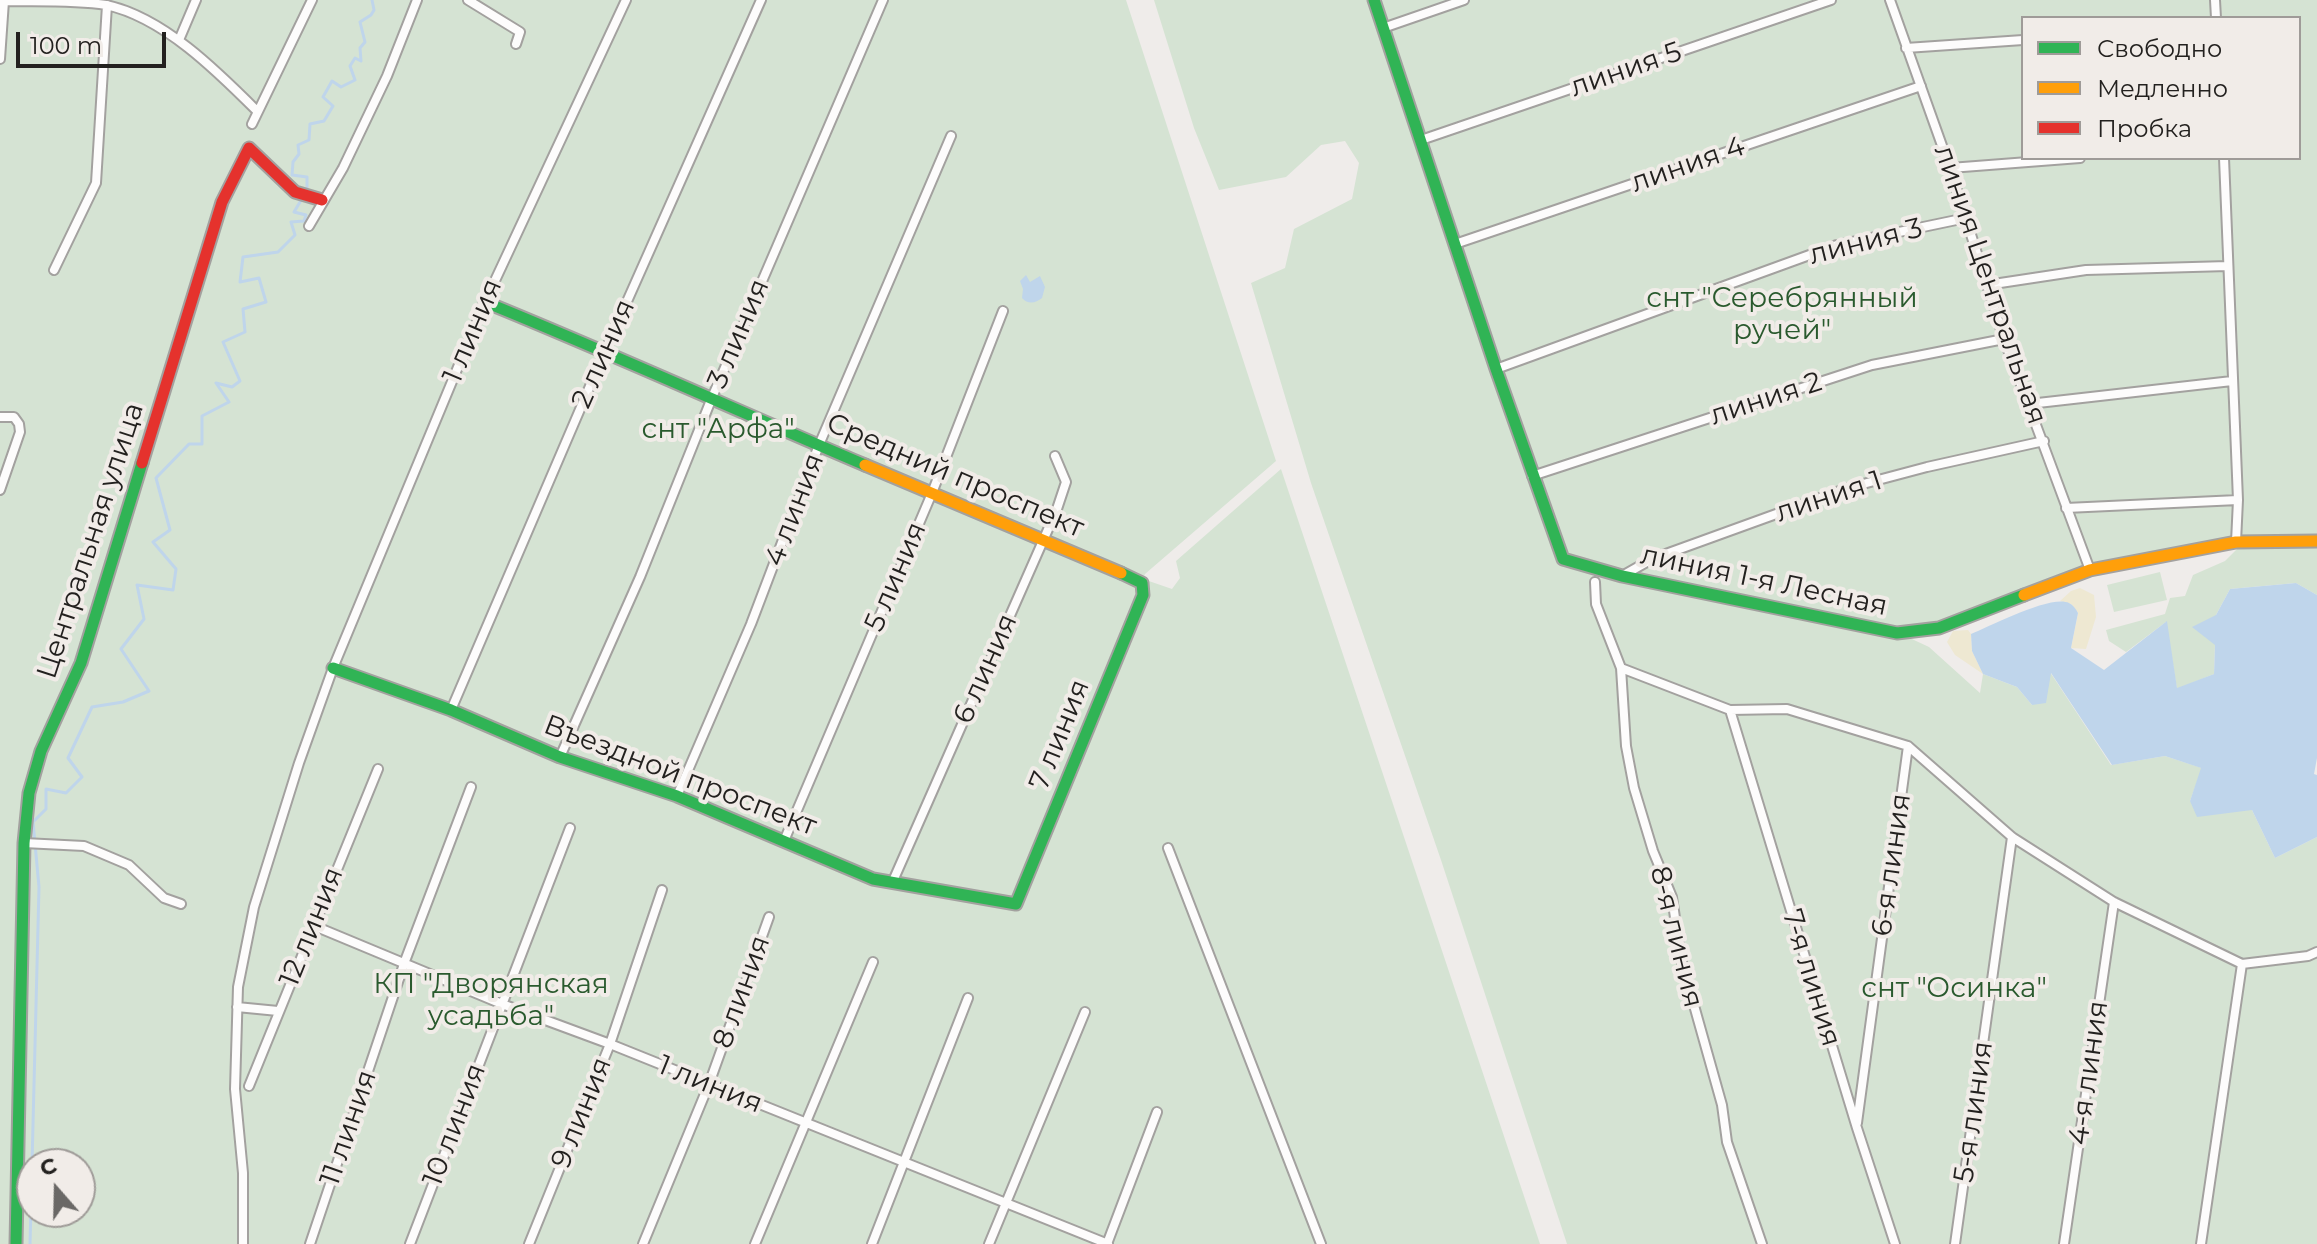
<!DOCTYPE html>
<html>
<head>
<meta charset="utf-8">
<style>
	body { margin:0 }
	#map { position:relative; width:2317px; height:1244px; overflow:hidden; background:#efecea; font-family:Montserrat,sans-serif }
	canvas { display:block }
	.legend { position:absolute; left:2021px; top:16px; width:280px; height:144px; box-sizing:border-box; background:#f1ece8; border:2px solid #9f9b98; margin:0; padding:10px 14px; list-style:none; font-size:24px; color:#23211f }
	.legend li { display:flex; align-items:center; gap:16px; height:40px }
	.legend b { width:40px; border:2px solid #9f9b98 }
	.north { position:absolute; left:16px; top:1148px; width:80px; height:80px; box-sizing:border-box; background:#f1ece8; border:2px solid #9f9b98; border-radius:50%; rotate:340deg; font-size:22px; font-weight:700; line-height:32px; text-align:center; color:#23211f }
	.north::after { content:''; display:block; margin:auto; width:28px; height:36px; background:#6a6866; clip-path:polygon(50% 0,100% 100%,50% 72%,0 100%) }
	.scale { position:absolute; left:16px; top:32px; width:150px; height:36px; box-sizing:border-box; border:4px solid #23211f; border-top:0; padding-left:10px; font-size:24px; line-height:28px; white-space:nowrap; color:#23211f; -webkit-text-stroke:6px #f1ece8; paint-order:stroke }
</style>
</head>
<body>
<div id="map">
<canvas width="2317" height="1244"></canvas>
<ul class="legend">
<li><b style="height:10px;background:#30b455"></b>Свободно</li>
<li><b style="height:10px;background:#ff9f0a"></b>Медленно</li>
<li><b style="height:10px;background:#e5322d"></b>Пробка</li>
</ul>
<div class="north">С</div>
<div class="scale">100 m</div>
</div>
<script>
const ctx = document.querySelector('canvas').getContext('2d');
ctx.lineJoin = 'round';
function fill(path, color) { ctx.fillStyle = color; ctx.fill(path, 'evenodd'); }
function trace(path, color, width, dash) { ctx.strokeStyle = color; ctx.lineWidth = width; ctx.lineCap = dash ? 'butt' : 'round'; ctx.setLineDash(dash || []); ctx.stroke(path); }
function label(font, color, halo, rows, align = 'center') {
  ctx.font = font + ' Montserrat,sans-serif'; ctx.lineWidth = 8; ctx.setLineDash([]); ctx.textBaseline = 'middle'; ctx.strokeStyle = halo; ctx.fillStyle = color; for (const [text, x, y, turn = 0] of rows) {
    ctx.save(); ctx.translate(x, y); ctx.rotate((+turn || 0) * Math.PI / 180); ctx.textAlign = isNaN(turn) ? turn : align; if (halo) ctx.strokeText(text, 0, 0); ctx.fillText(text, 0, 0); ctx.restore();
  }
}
const green = new Path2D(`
	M0 0H1126L1276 461 1145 574 1143 579 1172 589 1180 578 1176 561 1281 469 1540 1244H0ZM32 1164H80V1212H32Z
	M1154 0H2317V595L2296 583 2230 589 2216 615 2214 674 2177 689 2166 622 2126 652 2109 641 2106 630 2165 614 2170 598 2185 596 2193 575 2225 561 2243 543 2090 570 1939 628 1899 633 1929 647 1980 693 1983 674 2017 687 2032 705 2050 672 2111 765 2165 756 2202 768 2190 801 2252 810 2275 858 2317 837V1244H1567L1441 860 1311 483 1251 283 1285 268 1294 229 1352 199 1359 163 1345 141 1321 145 1286 177 1219 190 1194 128ZM2023 18H2299V158H2023Z
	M2160 572 2167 600 2114 612 2107 585Z`);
const sand = new Path2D(`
	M2080 588 2094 595 2096 617 2086 649 2071 648 2078 613 2071 604 2060 601 2071 591Z
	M1968 630 1971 634 1972 651 1983 674 1955 655 1947 642 1953 631Z`);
const water = new Path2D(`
	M1026 275 1030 282 1040 276 1045 287 1042 298C1036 303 1028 305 1022 298L1023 289 1020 281Z
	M2296 583 2317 595V758L2314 774 2317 775V837L2275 858 2252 810 2197 817 2190 801 2201 768 2165 756 2112 765 2051 673 2046 703 2032 705 2017 687 1983 674 1972 651 1971 634C1990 626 2052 594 2069 603 2073 605 2076 609 2078 613L2071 648 2104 670 2167 621 2177 688 2214 674 2215 645 2192 627 2216 615 2230 589Z`);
const stream = new Path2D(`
	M307 189V177L292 175 293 162 299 154 298 145 309 140 310 124 324 121 333 106 323 97 332 81 341 87 355 80 350 66 355 58 361 61 360 48 365 42 360 22 371 15 374 10 372 0
	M32 1164 39 887 33 822 46 809V789L66 793 82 777 68 758 92 707 123 702 149 691 121 649 144 619 137 585 173 590 176 569 153 542 170 530 156 478 189 444H202V416L229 402 216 383 232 387 240 381 223 342 245 332 243 309 266 302 259 278 240 282 243 257 278 252 295 235 291 222 304 221 306 215 294 212 303 197
	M30 1244 32 1170`);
const street = new Path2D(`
	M468 0 520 32 516 44
	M1890 0 1950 168 2004 339 2090 570
	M2215 0 2216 18
	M0 1C35 2 72 0 106 5 163 17 217 71 257 111
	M1383 28 1464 0
	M179 40 196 0
	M1906 48 2023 40
	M0 59 4 1
	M252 124 312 0
	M1421 140 1831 0
	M2224 158 2238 500 2236 542
	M1950 168 2080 158
	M309 226 343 168 387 76 417 0
	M1455 244 1921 86
	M54 270 96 183 107 5
	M1987 285 2086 270 2228 266
	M1496 369 1837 245 1966 218
	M2029 404 2232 381
	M0 417H14L19 424 20 432 0 490
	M1532 476 1872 365 2004 339
	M2066 508 2238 500
	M1622 576 1652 559 1848 488 1927 467 2044 441
	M1595 582 1596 604 1621 668 1626 746 1634 788 1653 851 1672 897 1681 959 1722 1105 1727 1142 1762 1244
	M1621 668 1730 710 1787 709 1908 746 2012 837 2114 902 2242 964 2308 956 2317 952
	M451 710 605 351 761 0
	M1730 710 1857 1128 1895 1244
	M560 757 640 577 711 400 883 0
	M677 796 751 624 819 445 951 136
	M784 841 932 493 1003 311
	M24 843 84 846 129 865 164 898 181 904
	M1168 848 1321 1244
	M893 881 1057 509 1066 482 1055 456
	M312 925 502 1004 610 1044 1108 1244
	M237 1007 278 1011
	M249 1086 378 769
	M1857 1123 1908 746
	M243 1244V1173L235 1089 238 987 254 907 299 763 333 668 485 302 626 0
	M310 1244 405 961 471 787
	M410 1244 570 828
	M529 1244 610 1044 662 890
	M643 1244 709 1084 769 917
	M755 1244 873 962
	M872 1244 968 998
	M989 1244 1085 1012
	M1107 1244 1157 1112
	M1955 1244 2012 837
	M2064 1244 2114 902
	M2201 1244 2242 964`);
const fast = new Path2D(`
	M1374 0 1496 369 1563 559 1622 576 1897 633 1939 628 2024 595
	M485 302C613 354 738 411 865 465
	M333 668 451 710 560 757 677 796 873 879 1016 904 1143 595 1142 583 1121 573
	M16 1244 24 843 29 793 41 751 81 663 142 463`);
const slow = new Path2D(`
	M865 465 1121 573
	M2024 595 2090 570 2236 542 2317 541`);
const jam = new Path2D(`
	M142 463 222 202 249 148 295 192 322 200`);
const streetNames = [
	["линия 5",1626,70,-19],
	["линия 4",1688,165,-19],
	["линия 3",1866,242,-14],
	["линия Центральная",1990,285,71],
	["1 линия",473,331,-67],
	["3 линия",739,334,-67],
	["2 линия",604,354,-66],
	["линия 2",1766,399,-18],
	["Средний проспект",955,476,23],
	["линия 1",1829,497,-18],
	["4 линия",795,510,-69],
	["Центральная улица",91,541,-72],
	["5 линия",896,577,-67],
	["линия 1-я Лесная",1764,581,12],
	["6 линия",986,669,-66],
	["7 линия",1060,735,-68],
	["Въездной проспект",680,776,21],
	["6-я линия",1892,865,-82],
	["12 линия",312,927,-68],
	["8-я линия",1676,937,76],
	["7-я линия",1811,978,73],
	["8 линия",742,992,-70],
	["4-я линия",2089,1073,-82],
	["1 линия",710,1085,22],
	["5-я линия",1974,1112,-82],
	["9 линия",582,1113,-68],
	["10 линия",455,1125,-69],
	["11 линия",349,1128,-71]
];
const parkNames = [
	["снт \"Серебрянный",1782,299],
	["ручей\"",1782,331],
	["снт \"Арфа\"",718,430],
	["КП \"Дворянская",491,985],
	["усадьба\"",491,1017],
	["снт \"Осинка\"",1954,989]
];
fill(green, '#d5e3d3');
fill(sand, '#eee8d2');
fill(water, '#bfd5eb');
trace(stream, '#bfd5eb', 3);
trace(street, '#a3a19f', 12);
trace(fast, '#a3a19f', 15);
trace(slow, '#a3a19f', 15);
trace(jam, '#a3a19f', 15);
trace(street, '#fdfcfc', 8);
trace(fast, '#30b455', 11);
trace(slow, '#ff9f0a', 11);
trace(jam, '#e5322d', 11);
label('28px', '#23211f', '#f1ece8', streetNames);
label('28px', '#2a5a2e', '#f1ece8', parkNames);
</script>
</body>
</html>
